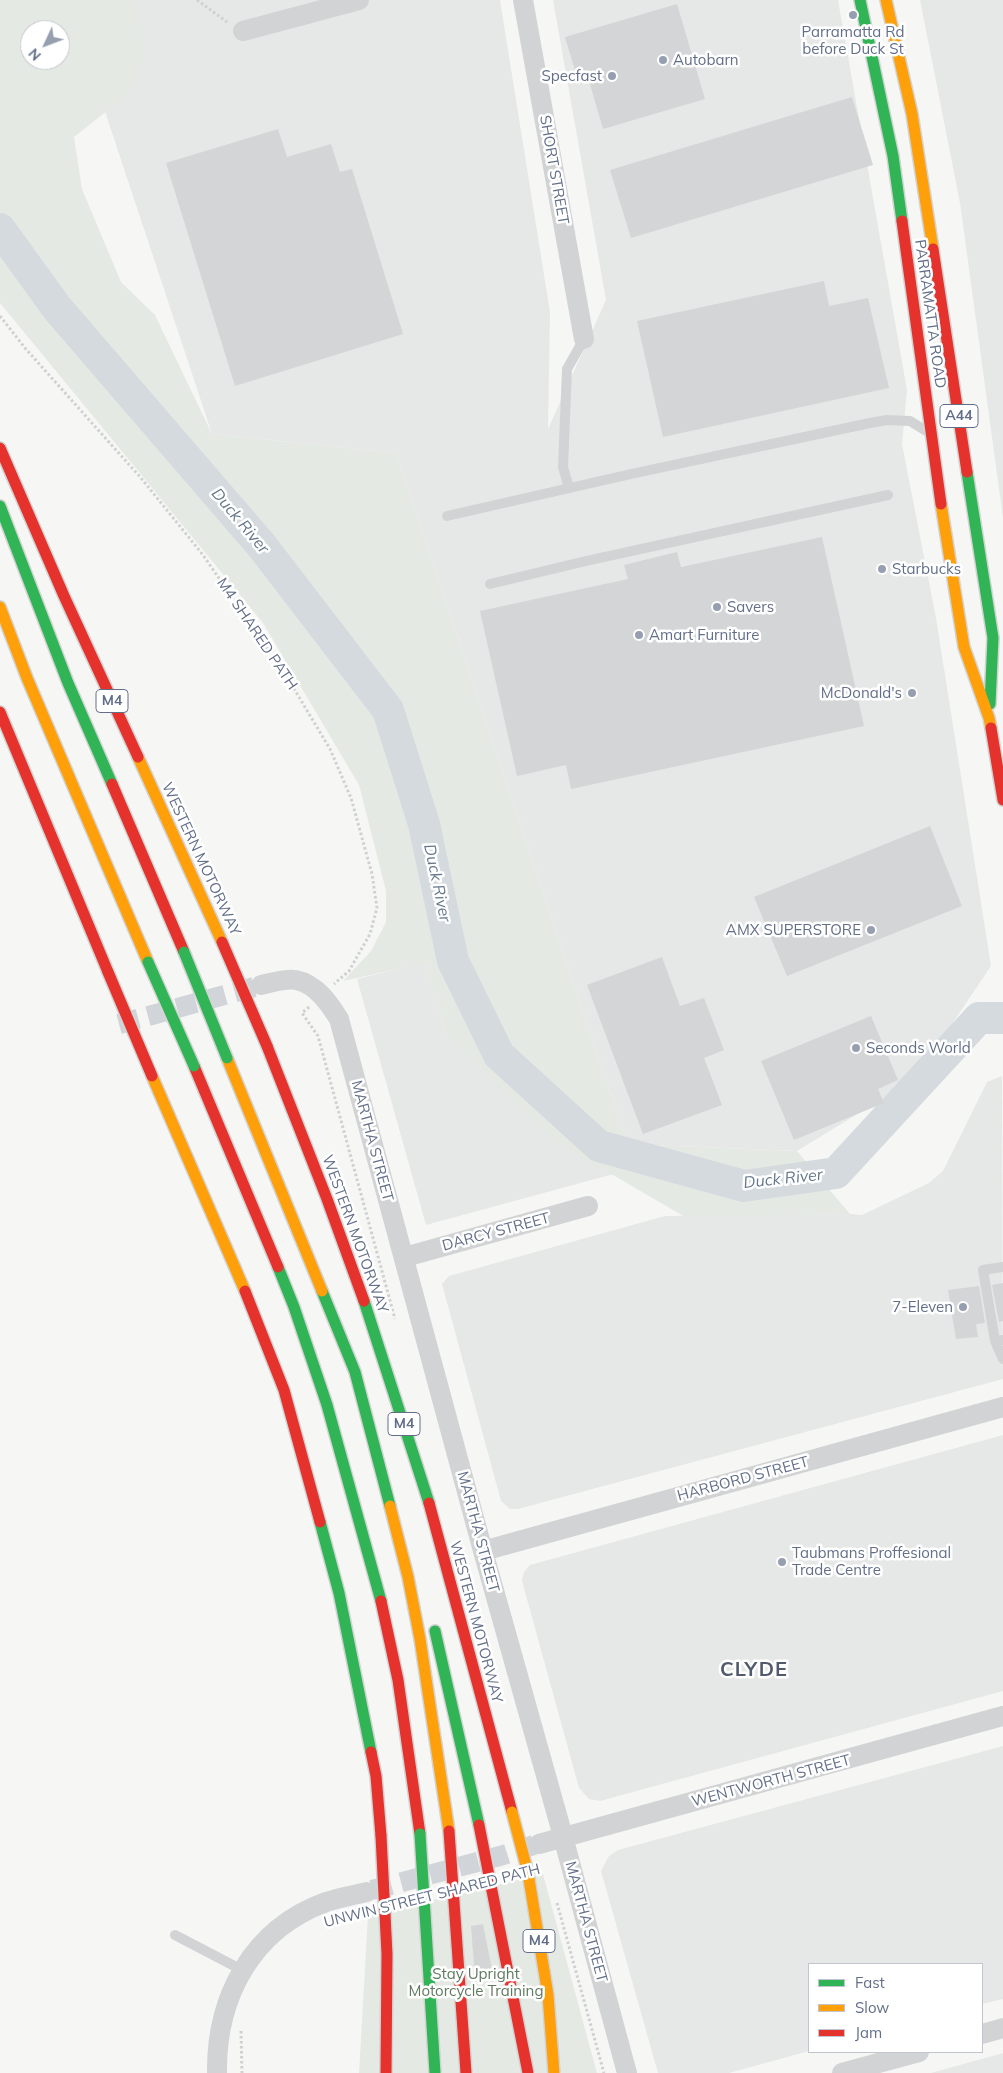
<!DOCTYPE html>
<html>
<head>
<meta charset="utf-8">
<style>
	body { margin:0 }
	#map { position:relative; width:1003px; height:2073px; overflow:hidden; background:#f6f7f5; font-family:Mulish,sans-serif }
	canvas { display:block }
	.legend { position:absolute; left:808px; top:1963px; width:175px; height:90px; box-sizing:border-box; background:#fff; border:1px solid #c1c5d0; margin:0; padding:6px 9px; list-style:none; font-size:15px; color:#636f89 }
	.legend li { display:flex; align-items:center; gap:10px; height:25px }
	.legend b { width:25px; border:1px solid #c1c5d0 }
	.north { position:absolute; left:20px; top:20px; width:50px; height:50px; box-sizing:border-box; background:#fff; border:1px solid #c1c5d0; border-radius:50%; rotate:227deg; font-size:14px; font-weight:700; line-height:20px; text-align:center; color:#636f89 }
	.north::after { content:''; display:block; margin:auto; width:18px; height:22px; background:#969faf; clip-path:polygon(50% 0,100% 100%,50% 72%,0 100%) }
</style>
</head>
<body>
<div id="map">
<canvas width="1003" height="2073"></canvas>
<ul class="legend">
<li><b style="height:6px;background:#30b455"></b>Fast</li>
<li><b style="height:6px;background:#ff9f0a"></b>Slow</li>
<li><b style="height:6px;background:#e5322d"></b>Jam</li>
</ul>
<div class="north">N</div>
</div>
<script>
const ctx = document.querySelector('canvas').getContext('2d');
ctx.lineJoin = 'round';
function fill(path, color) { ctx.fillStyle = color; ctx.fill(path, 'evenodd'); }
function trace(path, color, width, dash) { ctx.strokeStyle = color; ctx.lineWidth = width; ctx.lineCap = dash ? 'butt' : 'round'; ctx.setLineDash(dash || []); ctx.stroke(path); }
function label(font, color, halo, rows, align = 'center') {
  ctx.font = font + ' Mulish,sans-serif'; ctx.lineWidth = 5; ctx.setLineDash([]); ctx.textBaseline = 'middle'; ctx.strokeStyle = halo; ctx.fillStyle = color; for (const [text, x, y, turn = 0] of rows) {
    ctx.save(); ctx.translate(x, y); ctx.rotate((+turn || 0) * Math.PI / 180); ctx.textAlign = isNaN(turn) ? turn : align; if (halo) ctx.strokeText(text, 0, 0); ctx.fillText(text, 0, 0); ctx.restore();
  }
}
const built = new Path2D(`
	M68 0H500L550 312 548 429 606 300 553 0H838L907 390 902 444 936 618 991 966 915 1079 797 1151 628 1144 396 453 212 434Z
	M920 0H1003V518L960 203Z
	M424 962 447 1036 621 1172 426 1225 357 979Z
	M1002 1076 1003 1379 518 1509H510L501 1501 442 1284 449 1276 665 1216 850 1214 862 1215 929 1183 943 1171 987 1082Z
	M1003 1435V1691L600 1801 589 1799 579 1788 522 1581 524 1572 530 1565Z
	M1003 1746V1999L982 2004V1964H809V2051L729 2073H658L601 1871 609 1856 618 1850Z
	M1003 2053V2073H931Z`);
const green = new Path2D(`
	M0 0H128L139 12 146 54 131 92 74 137 82 189 121 282 155 315 212 434 396 453 628 1144 797 1151 850 1214 685 1217 558 1143 447 1036 424 963 343 981 371 951 386 922V891L359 785 263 623 0 303ZM30 30H60V60H30Z
	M543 1874 597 2073H359L368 1915Z`);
const river = new Path2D(`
	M0 229 57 308 262 546 388 710 424 824 453 961 499 1055 599 1146 744 1186 836 1173 979 1018H1003`);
const building = new Path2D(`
	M677 4 705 99 603 129 587 74 577 77 565 37Z
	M852 97 873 165 631 238 610 170Z
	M278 129 287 157 331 144 340 172 352 169 403 334 235 386 166 163Z
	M824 281 829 306 868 298 889 388 663 437 637 321Z
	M822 537 864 726 571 789 566 765 517 776 480 611 628 579 624 565 677 552 681 567Z
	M930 826 962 906 787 976 754 897Z
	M662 957 680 1006 704 998 724 1050 704 1058 722 1105 643 1134 587 985Z
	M871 1016 898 1080 878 1089 884 1103 794 1140 761 1061Z
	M1003 1283V1321L999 1322 992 1285Z
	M979 1286 985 1323 976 1324 978 1337 956 1339 948 1290Z
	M483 1924 493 1975 475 1978 471 1926Z`);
const streetTunnel = new Path2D(`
	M119 1024 254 987
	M372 1890 500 1856 534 1845`);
const path = new Path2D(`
	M197 0 227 22
	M0 316 25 348 141 478 203 555 290 682 330 749 351 798 372 874 377 908 370 934 349 971 334 984
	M309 1007 302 1013 318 1036 395 1319
	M557 1903 604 2073
	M241 2031 242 2073`);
const lane = new Path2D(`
	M569 488 563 467 567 369 584 339
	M447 516 631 474 870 423 887 420 910 421 928 432
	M490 584 586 561 888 495
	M1003 1340 995 1341 1003 1359
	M995 1341 983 1270 1003 1267
	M175 1935 242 1970`);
const street = new Path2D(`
	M523 0 584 339
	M243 31 359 0
	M261 985C271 983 285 978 296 980 316 984 329 1003 339 1019L483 1551 559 1822 627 2073
	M405 1257 588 1206
	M483 1551 1003 1407
	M539 1844 1003 1716
	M982 2034 1003 2028
	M217 2073C216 1997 252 1929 326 1902 339 1898 353 1895 367 1892
	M842 2073 919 2052`);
const fast = new Path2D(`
	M860 0 893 156 902 221
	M967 472 993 638 990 704
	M0 506 68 683 112 784
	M278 1267 294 1307 327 1405 381 1601
	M322 1291 355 1372 390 1506
	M364 1301 429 1503
	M320 1522 339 1593 371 1752
	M435 1631 479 1825`);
const slow = new Path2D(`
	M886 0 912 114 933 249
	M941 504 964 647 989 718 991 728
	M0 607 27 678 148 962
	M138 757 222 942
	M227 1058 322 1291
	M152 1076 245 1291
	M390 1506 408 1577 420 1639 449 1831`);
const jam = new Path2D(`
	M902 221 941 504
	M933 249 967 472
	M0 448 64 596 138 757
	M0 712 108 972
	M991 728 1003 800
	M112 784 184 952
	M267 1046 327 1199 364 1301
	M194 1066 278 1267
	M245 1291 284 1390 320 1522
	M429 1503 512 1812
	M381 1601 398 1680 420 1834
	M371 1752 376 1776 381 1836`);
const fastBridge = new Path2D(`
	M184 952 227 1058
	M148 962 194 1066
	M420 1834 435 2073`);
const slowBridge = new Path2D(`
	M512 1812 528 1873 548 1995 554 2073`);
const jamBridge = new Path2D(`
	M222 942 267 1046
	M108 972 152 1076
	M479 1825 528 2073
	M449 1831 466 2073
	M381 1836 387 1954 386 2073`);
const markers = [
	[853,15,5,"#969faf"],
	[663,60,5,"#969faf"],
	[612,76,5,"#969faf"],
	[882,569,5,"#969faf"],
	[717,607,5,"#969faf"],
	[639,635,5,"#969faf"],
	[912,693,5,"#969faf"],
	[871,930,5,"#969faf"],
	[856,1048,5,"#969faf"],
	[963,1307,5,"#969faf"],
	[782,1562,5,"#969faf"]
];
const shields = [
	[959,416,38],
	[112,701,32],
	[404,1424,32],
	[539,1941,32]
];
const shieldNames = [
	["A44",959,416],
	["M4",112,701],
	["M4",404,1424],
	["M4",539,1941]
];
const poiNames = [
	["Parramatta Rd",853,32,"center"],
	["before Duck St",853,49,"center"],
	["Autobarn",673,60],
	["Specfast",602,76,"right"],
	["Starbucks",892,569],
	["Savers",727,607],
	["Amart Furniture",649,635],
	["McDonald's",902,693,"right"],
	["AMX SUPERSTORE",861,930,"right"],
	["Seconds World",866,1048],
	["7-Eleven",953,1307,"right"],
	["Taubmans Proffesional",792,1553],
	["Trade Centre",792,1570]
];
const streetNames = [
	["SHORT STREET",554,170,80],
	["PARRAMATTA ROAD",930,314,82],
	["M4 SHARED PATH",257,634,56],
	["WESTERN MOTORWAY",201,859,65],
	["MARTHA STREET",372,1141,75],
	["DARCY STREET",496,1232,-15],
	["WESTERN MOTORWAY",355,1234,70],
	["HARBORD STREET",743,1479,-15],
	["MARTHA STREET",478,1532,75],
	["WESTERN MOTORWAY",476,1622,75],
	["WENTWORTH STREET",771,1781,-15],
	["UNWIN STREET SHARED PATH",432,1896,-14],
	["MARTHA STREET",586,1922,75]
];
const parkNames = [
	["Stay Upright",476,1974],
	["Motorcycle Training",476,1991]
];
const waterNames = [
	["Duck River",240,521,50],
	["Duck River",437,883,78],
	["Duck River",783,1179,-6]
];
const districtNames = [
	["CLYDE",754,1670]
];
fill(built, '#e6e7e7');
fill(green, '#e4eae3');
trace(river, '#d5dadf', 32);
fill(building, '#d4d5d6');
trace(streetTunnel, '#d1d5da', 20, [20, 10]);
trace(fast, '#d2d4d4', 14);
trace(slow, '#d2d4d4', 14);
trace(jam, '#d2d4d4', 14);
trace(path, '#cfd0d0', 3, [2.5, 2.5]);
trace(lane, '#d2d3d4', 10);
trace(street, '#d2d3d4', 20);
trace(fast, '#30b455', 11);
trace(slow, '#ff9f0a', 11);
trace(jam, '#e5322d', 11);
trace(fastBridge, '#d2d4d4', 14, []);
trace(slowBridge, '#d2d4d4', 14, []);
trace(jamBridge, '#d2d4d4', 14, []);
trace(fastBridge, '#30b455', 11);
trace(slowBridge, '#ff9f0a', 11);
trace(jamBridge, '#e5322d', 11);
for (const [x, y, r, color] of markers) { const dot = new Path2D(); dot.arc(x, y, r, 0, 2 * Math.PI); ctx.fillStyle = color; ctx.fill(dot); trace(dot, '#fff', 2); }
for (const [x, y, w] of shields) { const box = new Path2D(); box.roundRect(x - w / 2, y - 11.5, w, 23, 4); ctx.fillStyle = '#fff'; ctx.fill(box); trace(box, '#636f89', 1); }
label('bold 14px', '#636f89', null, shieldNames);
label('15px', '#636f89', '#fff', poiNames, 'left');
label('15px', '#636f89', '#fff', streetNames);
label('15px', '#5f7a60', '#fff', parkNames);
label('italic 16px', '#64778b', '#fff', waterNames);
ctx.letterSpacing = '1px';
label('bold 20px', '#525a6d', '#fff', districtNames);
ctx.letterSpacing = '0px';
</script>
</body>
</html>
